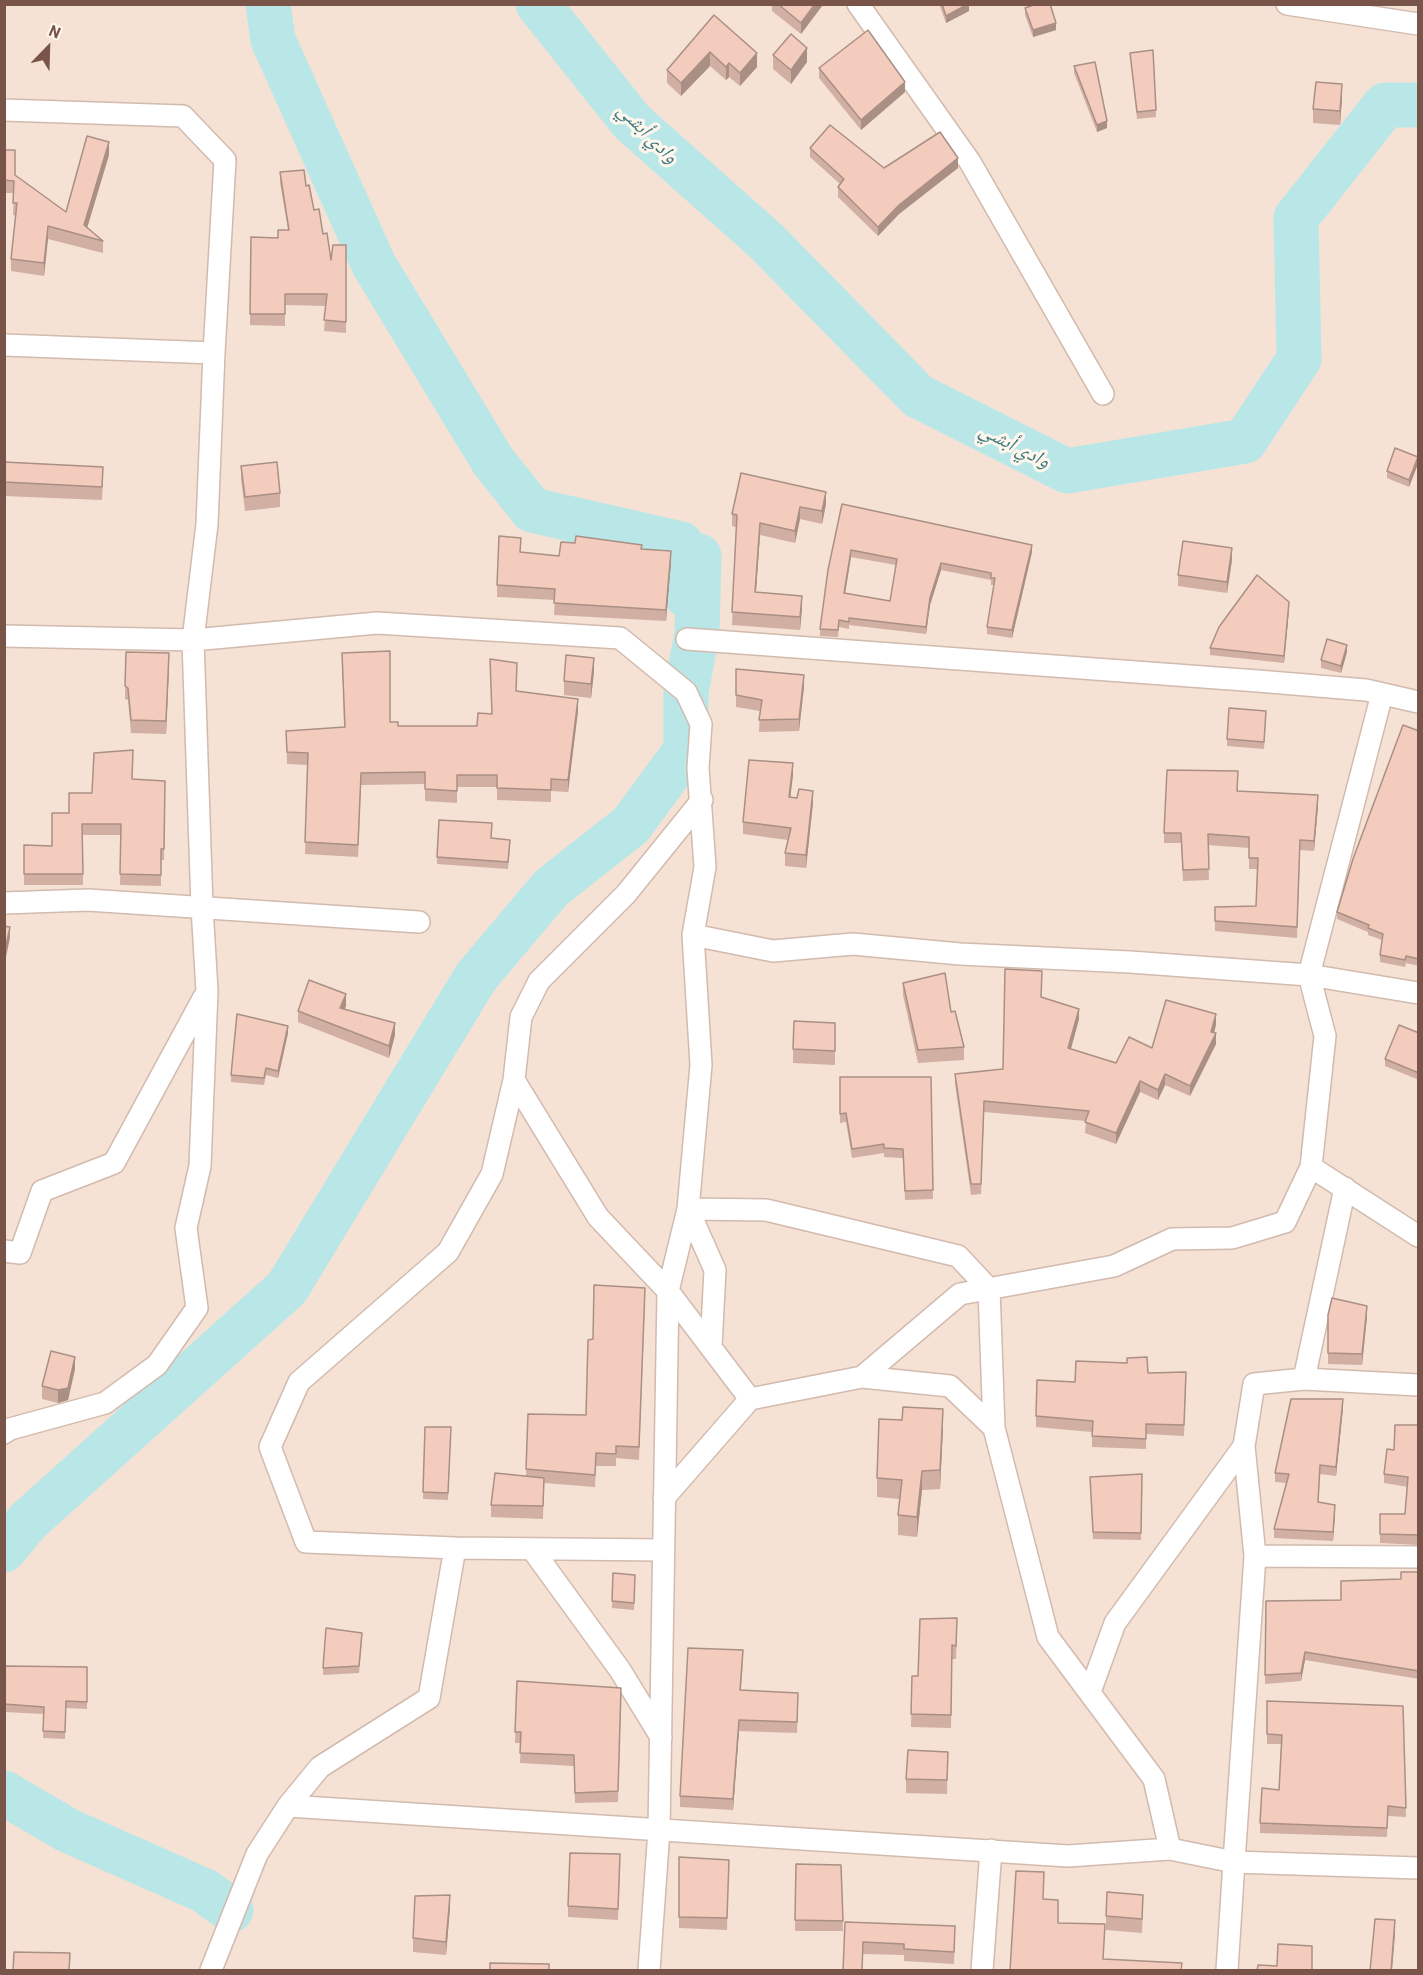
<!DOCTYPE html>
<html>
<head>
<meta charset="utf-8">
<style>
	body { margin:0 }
	#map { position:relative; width:1423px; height:1975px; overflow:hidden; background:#fdf1e6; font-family:Barlow,sans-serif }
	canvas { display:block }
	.frame { position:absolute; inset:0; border:6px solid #785449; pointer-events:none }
	.north { position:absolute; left:18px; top:18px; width:60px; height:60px; -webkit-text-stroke:4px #fff6ed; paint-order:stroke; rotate:23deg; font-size:16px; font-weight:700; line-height:24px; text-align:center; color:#785449 }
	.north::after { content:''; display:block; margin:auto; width:21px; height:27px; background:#785449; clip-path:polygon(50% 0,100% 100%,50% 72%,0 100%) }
</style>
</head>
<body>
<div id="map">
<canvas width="1423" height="1975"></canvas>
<div class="frame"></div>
<div class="north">N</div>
</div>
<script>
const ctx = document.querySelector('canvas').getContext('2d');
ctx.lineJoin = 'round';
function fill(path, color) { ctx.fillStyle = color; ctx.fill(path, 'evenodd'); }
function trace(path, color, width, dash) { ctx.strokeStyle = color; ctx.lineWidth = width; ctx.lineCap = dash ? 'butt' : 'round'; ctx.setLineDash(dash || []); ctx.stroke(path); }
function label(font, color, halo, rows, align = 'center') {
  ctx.font = font + ' Barlow,"Noto Naskh Arabic",sans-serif'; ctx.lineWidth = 6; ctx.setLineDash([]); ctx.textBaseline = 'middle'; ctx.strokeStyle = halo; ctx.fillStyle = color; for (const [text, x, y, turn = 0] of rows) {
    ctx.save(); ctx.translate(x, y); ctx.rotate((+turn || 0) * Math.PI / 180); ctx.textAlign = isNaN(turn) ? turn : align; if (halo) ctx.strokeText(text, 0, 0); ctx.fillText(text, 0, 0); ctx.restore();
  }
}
const residential = new Path2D(`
	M5 5H1418V1970H5Z`);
const river = new Path2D(`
	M268 4 273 40 374 265 493 461 532 510 681 544 686 595
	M538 4 632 122 766 241 918 396 1067 471 1245 441 1299 359 1296 218 1385 105H1418
	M4 1550 28 1521 287 1288 476 977 551 888 631 825 686 750V692L697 633 699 556
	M4 1793 67 1830 205 1891 231 1910`);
const minor = new Path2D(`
	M858 4 970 162 1103 394
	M1287 4 1418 24
	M4 110 183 116 225 160 214 353
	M4 345 214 353 207 524 193 640 202 907 207 991 200 1166 186 1228 197 1308 157 1365 105 1403 10 1429 4 1433
	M4 636 193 640 377 623 620 638 686 692 701 724 698 768 705 867 693 935 773 951 853 944 960 954 1130 962 1309 975 1418 993
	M687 639 1258 681 1366 690 1418 702
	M4 903 88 900 419 922
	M693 935 701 1065 688 1209 668 1291 750 1399
	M1311 1167 1418 1236
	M4 1251 20 1253 42 1191 114 1163 204 997
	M711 1347 715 1270 688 1209 766 1210 958 1256 989 1289 994 1428 1048 1637 1154 1779 1170 1849
	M862 1377 950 1386 994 1428
	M1304 1379 1345 1188
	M1418 1385 1304 1379 1254 1384 1244 1446 1255 1556 1234 1862 1418 1868
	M664 1498 750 1399 862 1377 960 1294 1114 1266 1172 1239 1232 1238 1285 1222 1311 1167 1325 1036 1309 975 1382 694
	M455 1548 306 1542 270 1447 299 1382 448 1252 492 1174 514 1080
	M532 1549 620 1670 661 1737
	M1255 1556 1418 1557
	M1090 1692 1115 1623 1244 1446
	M288 1806 1068 1856 1170 1849 1234 1862 1227 1970
	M211 1970 257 1854 288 1806 320 1767 429 1698 455 1548 663 1550
	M649 1970 659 1830 668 1291 598 1217 514 1080 521 1017 539 981 626 894 702 800
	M982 1970 991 1850`);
const wall = new Path2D(`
	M772 4H822V6L801 34 772 11Z
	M939 4H969V11L946 23Z
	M1025 8 1056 30 1033 37 1025 15Z
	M714 15 757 67 740 86 729 77 726 80 710 66 681 96 667 83V70Z
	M1153 50 1156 117 1137 119 1130 53Z
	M773 55 807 62 791 84 773 69Z
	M1074 66 1107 128 1097 132 1074 73Z
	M819 68 905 92 861 130 819 78Z
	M1342 98 1340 125 1313 123V109Z
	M810 148 884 168H958L899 214 878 236 838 197V187L840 184 810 157Z
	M4 150 15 175 66 212 109 155 87 228 103 241V253L48 239 44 276 11 271V259L16 216 13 215 14 193H4Z
	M280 172 306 186 331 260 346 245V333L324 331 326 306 285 305V326L250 325 251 237 278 238 288 230 280 183Z
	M4 462 103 480 102 500 4 496Z
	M1418 464 1409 487 1387 478V471Z
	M241 466 280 493V507L245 511 241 479Z
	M826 504 822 524 800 519 795 543 760 535 756 592 802 608 800 630 732 625 736 527 732 526V514Z
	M842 504 1032 552 1012 638 987 634V627L994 585H991V580L941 570 930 605 926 634 849 625V629L839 627 838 637 820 636V629ZM851 557 896 565 890 601 845 593Z
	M575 543 642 549 671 562 666 621 554 615 555 600 497 597V585L521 552 559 556Z
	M1232 560 1227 593 1178 586V575Z
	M1289 609 1284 663 1210 655V648Z
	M126 652 169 666 166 734 131 733 128 700 125 699Z
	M1347 652 1341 673 1321 668V660Z
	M342 653 390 722 398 726H477L516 691 578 711 568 792 551 791V802L497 800V787H457V803L425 801V784L361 785 358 857 305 854 308 765 287 764 286 731 344 727Z
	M736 669 804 687 799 731 759 732 760 711 736 707Z
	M594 672 591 698 564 695V681Z
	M1266 718 1264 749 1227 746V739Z
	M1419 731V966L1406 963 1405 967 1380 962V955L1382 940 1368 935V932L1337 919V912Z
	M793 775 790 797 797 798 813 803 806 868 785 866V853L788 840 743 834V822Z
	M132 779 165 781 164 860H161V886L120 885 121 835H83V885H24V845L52 846 92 793Z
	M1238 782V791L1318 806 1314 851 1300 850 1297 938 1215 931V907L1256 906 1257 869H1249V848L1208 845 1209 880 1183 881 1181 843H1164V833Z
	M491 838 510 847 508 869 437 864V857Z
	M903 983 951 1012 964 1047V1060L918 1063 903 995Z
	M1041 997 1079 1019 1071 1049 1116 1063 1152 1048 1216 1025 1214 1033 1216 1044 1190 1096 1165 1085 1158 1100 1140 1092 1116 1144 1085 1133 1086 1121 984 1112 981 1194 971 1195 955 1084V1074L1003 1069Z
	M346 1006 344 1009 395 1035 389 1058 298 1022V1011Z
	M835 1023V1065L793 1063V1049Z
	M288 1033 278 1078 266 1075 264 1085 231 1082V1075Z
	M1419 1033V1080L1385 1066V1059Z
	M840 1077H931L933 1199 905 1200 903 1158 884 1157V1153L852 1158 846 1122 840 1123Z
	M645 1300 639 1460 616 1458V1466H596L595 1487 544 1483 543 1519 491 1517V1505L526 1476 528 1414 586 1415 593 1339Z
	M1328 1315 1367 1317 1362 1365 1328 1364Z
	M75 1369 68 1400 58 1403 42 1399V1386Z
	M1148 1373 1186 1383 1184 1436 1146 1434V1449L1092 1447V1432L1036 1427V1416L1075 1382Z
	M1343 1408 1336 1476 1320 1474 1318 1502 1335 1514 1333 1541 1274 1538V1529L1287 1483 1275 1482V1473Z
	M1419 1425V1545L1380 1543V1514H1405L1408 1487 1384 1483V1474L1394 1450Z
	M425 1427H451L448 1500 423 1499Z
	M943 1428 940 1489 922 1490 917 1537 898 1535V1515L899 1499 877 1497V1478Z
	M1142 1474 1141 1540 1093 1539 1090 1484Z
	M1419 1572V1679L1305 1660 1301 1681 1265 1684 1266 1601 1341 1600 1401 1579Z
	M613 1573 635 1582 634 1610 612 1608Z
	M957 1631 956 1659H952L951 1728 911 1727 912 1676H918Z
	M362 1640 359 1673 323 1675V1668Z
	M743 1661 741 1690 798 1704 797 1733 739 1731 733 1810 680 1807V1796Z
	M4 1666 87 1667V1709L66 1708 65 1739 43 1738 44 1714 4 1712Z
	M517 1681 621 1699 618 1802 575 1803 574 1766 520 1763 521 1743H515Z
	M1267 1701 1403 1706 1406 1817 1388 1816 1387 1837 1260 1833V1823L1279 1790 1281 1744H1267Z
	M948 1752 947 1794 906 1793V1779Z
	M679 1857 729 1860 727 1930 679 1928Z
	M796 1864 841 1865 843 1931H795Z
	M620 1865 618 1920 568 1917V1906Z
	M450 1908 446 1955 413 1952V1938Z
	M1143 1909 1142 1933 1106 1930V1916Z
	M845 1922 955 1938 954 1964 904 1961V1955L863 1954Z`);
const shadedWall = new Path2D(`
	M815 4H822V6L801 34V23Z
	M969 4V11L946 23V16Z
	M1056 23V30L1033 37V30Z
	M807 48V62L791 84V70Z
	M710 52V66L681 96V83Z
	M757 53V67L740 86V73Z
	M729 63V77L726 80V67Z
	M905 82V92L861 130V120Z
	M1342 84V98L1340 125V111Z
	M1107 121V128L1097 132V125Z
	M109 142V155L84 238V225Z
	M958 158V168L899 214 878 236V227L899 205Z
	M48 226V239L44 276V263Z
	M1418 457V464L1409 487V480Z
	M826 492V504L822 524V511Z
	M800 507V519L795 543V531Z
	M760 523V535L755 605V592Z
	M1032 545V552L1012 638V630Z
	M1232 548V560L1227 593V582Z
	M851 550V557L844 600V593Z
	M671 551V562L666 621V610Z
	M941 563V570L930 605 926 634V627L930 598Z
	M802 596V608L800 630V617Z
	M1289 602V609L1284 663V656Z
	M1347 645V652L1341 673V666Z
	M169 653V666L166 734V721Z
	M594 658V672L591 698V684Z
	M804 675V687L799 731V719Z
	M578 699V711L568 792V780Z
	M793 763V775L789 809V797Z
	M813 791V803L806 868V855Z
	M1318 795V806L1314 851V841Z
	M10 927V938L4 966V955Z
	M346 994V1006L340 1020V1008Z
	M1079 1009V1019L1068 1059V1048Z
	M1216 1014V1025L1211 1043V1032Z
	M395 1023V1035L389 1058V1046Z
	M288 1026V1033L278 1078V1071Z
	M1216 1033V1044L1190 1096V1086Z
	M1165 1074V1085L1158 1100V1090Z
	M1140 1081V1092L1116 1144V1133Z
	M1367 1306V1317L1362 1365V1354Z
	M75 1357V1369L68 1400 58 1403V1390Z
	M1343 1399V1408L1336 1476V1467Z
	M943 1409V1428L940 1489V1470Z
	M922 1471V1490L917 1537V1517Z
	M1335 1505V1514L1333 1541V1532Z
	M1305 1652V1660L1301 1681V1673Z
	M739 1720V1731L733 1810V1799Z
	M450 1895V1908L446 1955V1942Z
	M1395 1920V1934L1392 1971H1391Z`);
const building = new Path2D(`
	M778 4H815L801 23Z
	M942 4H968L946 16Z
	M1036 4H1050L1056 23 1033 30 1025 8Z
	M714 15 757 53 740 73 729 63 726 67 710 52 681 83 667 70Z
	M868 30 905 82 861 120 819 68Z
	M791 34 807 48 791 70 773 55Z
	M1153 50 1156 110 1137 112 1130 53Z
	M1095 62 1107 121 1097 125 1074 66Z
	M1316 82 1342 84 1340 111 1313 109Z
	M830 125 884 168 940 132 958 158 899 205 878 227 838 187 844 179 810 148Z
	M87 136 109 142 84 225 103 241 48 226 44 263 11 259 17 203H13L14 181 4 180V150H15V175L66 212Z
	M304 170 306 186 309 185 314 210 319 209 323 234 327 233 331 260 333 245H346V322L324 320 327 294H285V314H250L251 237 278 238V230H289L280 172Z
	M1395 448 1418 457 1409 480 1387 471Z
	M4 462 103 467 102 487 4 482Z
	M277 462 280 493 245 497 241 466Z
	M741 473 826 492 822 511 800 507 795 531 760 523 755 592 802 596 800 617 732 612 737 515 732 514Z
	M842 504 1032 545 1012 630 987 627 995 578H991V573L941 563 930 598 926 627 849 618V622L839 620 838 630 820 629 828 570ZM851 550 897 559 890 601 844 593Z
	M499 536 521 538 520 552 559 556 561 542 575 543 576 536 642 545 641 549 671 551 666 610 554 603 555 589 497 585Z
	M1183 541 1232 548 1227 582 1178 575Z
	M1257 575 1289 602 1284 656 1210 648 1219 627Z
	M1327 639 1347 645 1341 666 1321 660Z
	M390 651V722H398V726H477L478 713 492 714 490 659 517 663 516 691 578 699 568 780 551 779V790L497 788V775H457V791L425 789V772L361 773 358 845 305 842 308 753 287 752 286 731 345 727 342 653Z
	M126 652 169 653 166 721 131 720 128 688 125 686Z
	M566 655 594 658 591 684 564 681Z
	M736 669 804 675 799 719 759 720 762 700 736 695Z
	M1229 708 1266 711 1264 742 1227 739Z
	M1403 725 1419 731V959L1406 956 1405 960 1380 955 1383 934 1368 928 1369 925 1337 912 1353 859Z
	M133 750 132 779 165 781 164 849H161V875L120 874 121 824H82L83 874H24V845L52 846V813H69V793H92L94 753Z
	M749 760 793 763 789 797 797 798 799 789 813 791 806 855 785 853 791 828 743 822Z
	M1167 770 1238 771 1237 791 1318 795 1314 841 1300 840 1297 927 1215 921V907L1256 906 1258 858H1249V837L1208 834 1209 869 1183 870 1181 833H1164Z
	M439 820 492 823 491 838 510 840 508 862 437 857Z
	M4 926 10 927 4 955Z
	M1005 969 1042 971 1041 997 1079 1009 1068 1048 1116 1063 1129 1037 1152 1048 1166 1000 1216 1014 1211 1032 1216 1033 1190 1086 1165 1074 1158 1090 1140 1081 1116 1133 1085 1122 1089 1111 984 1101 981 1184H971L955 1074 1003 1069Z
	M945 973 951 1012 955 1011 964 1047 918 1050 903 983Z
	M309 980 346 994 340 1008 395 1023 389 1046 298 1011Z
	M237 1014 288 1026 278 1071 266 1068 264 1078 231 1075Z
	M794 1021 835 1023V1051L793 1049Z
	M1399 1025 1419 1033V1073L1385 1059Z
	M840 1077H931L933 1190 905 1191 903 1149 884 1148V1144L852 1149 846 1113 840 1114Z
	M594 1285 645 1288 639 1447 616 1446V1454L596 1453 595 1475 526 1469 528 1414 586 1415 588 1340 593 1339Z
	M1332 1298 1367 1306 1362 1354 1328 1353V1315Z
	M51 1351 75 1357 68 1388 58 1390 42 1386Z
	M1147 1357 1148 1373 1186 1372 1184 1425 1146 1424V1439L1092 1436 1093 1421 1036 1416 1037 1380 1075 1382 1076 1361 1127 1363V1358Z
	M1291 1399H1343L1336 1467 1320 1465 1318 1502 1335 1505 1333 1532 1274 1529 1289 1474 1275 1473Z
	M903 1407 943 1409 940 1470 922 1471 917 1517 898 1515 902 1480 877 1478 879 1419 902 1420Z
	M1395 1425H1419V1535L1380 1534V1514H1405L1408 1477 1384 1474 1387 1449 1394 1450Z
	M425 1427H451L448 1493 423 1492Z
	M495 1473 544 1478 543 1506 491 1505Z
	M1142 1474 1141 1533 1093 1532 1090 1477Z
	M1401 1572H1419V1671L1305 1652 1301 1673 1265 1675 1266 1601 1341 1600V1581L1401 1579Z
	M613 1573 635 1575 634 1603 612 1601Z
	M957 1618 956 1646 952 1645 951 1715 911 1714 912 1676H918L920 1619Z
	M326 1628 362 1633 359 1666 323 1668Z
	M688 1648 743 1650 740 1690 798 1693 797 1722 739 1720 733 1799 680 1796Z
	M4 1666 87 1667V1702L66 1701 65 1732 43 1731 44 1707 4 1704Z
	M517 1681 621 1688 618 1791 575 1793 574 1755 520 1753 521 1732H515Z
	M1267 1701 1403 1706 1406 1808 1388 1806 1387 1828 1260 1823 1262 1788 1279 1790 1282 1735 1267 1734Z
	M908 1750 948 1752 947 1780 906 1779Z
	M570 1853 620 1854 618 1909 568 1906Z
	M679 1857 729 1860 727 1918 679 1917Z
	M796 1864 841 1865 843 1921 795 1920Z
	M1016 1871 1044 1872 1043 1899 1058 1900V1923L1105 1924 1103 1959 1182 1963 1181 1971H1010Z
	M1107 1892 1143 1895 1142 1919 1106 1916Z
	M450 1895 446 1942 413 1938 415 1896Z
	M1375 1919 1395 1920 1391 1971H1370Z
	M845 1922 955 1926 954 1952 904 1949V1944L863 1942 862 1971H843Z
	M1278 1944 1312 1946V1971H1257L1258 1965 1277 1966Z
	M14 1952 70 1953 69 1971H13Z
	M490 1963 549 1964V1971H490Z`);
const waterNames = [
	["وادي أبشي",648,133,45],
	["وادي أبشي",1015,445,27]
];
fill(residential, '#f5e2d4');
trace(river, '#b9e7e8', 45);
trace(minor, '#d2baae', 24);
trace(minor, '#fff', 21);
fill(wall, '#d1afa3');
fill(shadedWall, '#aa8f84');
fill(building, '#f3ccbd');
trace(building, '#aa8f84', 1.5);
label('italic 20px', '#3c7a7d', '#fff6ed', waterNames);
</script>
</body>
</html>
